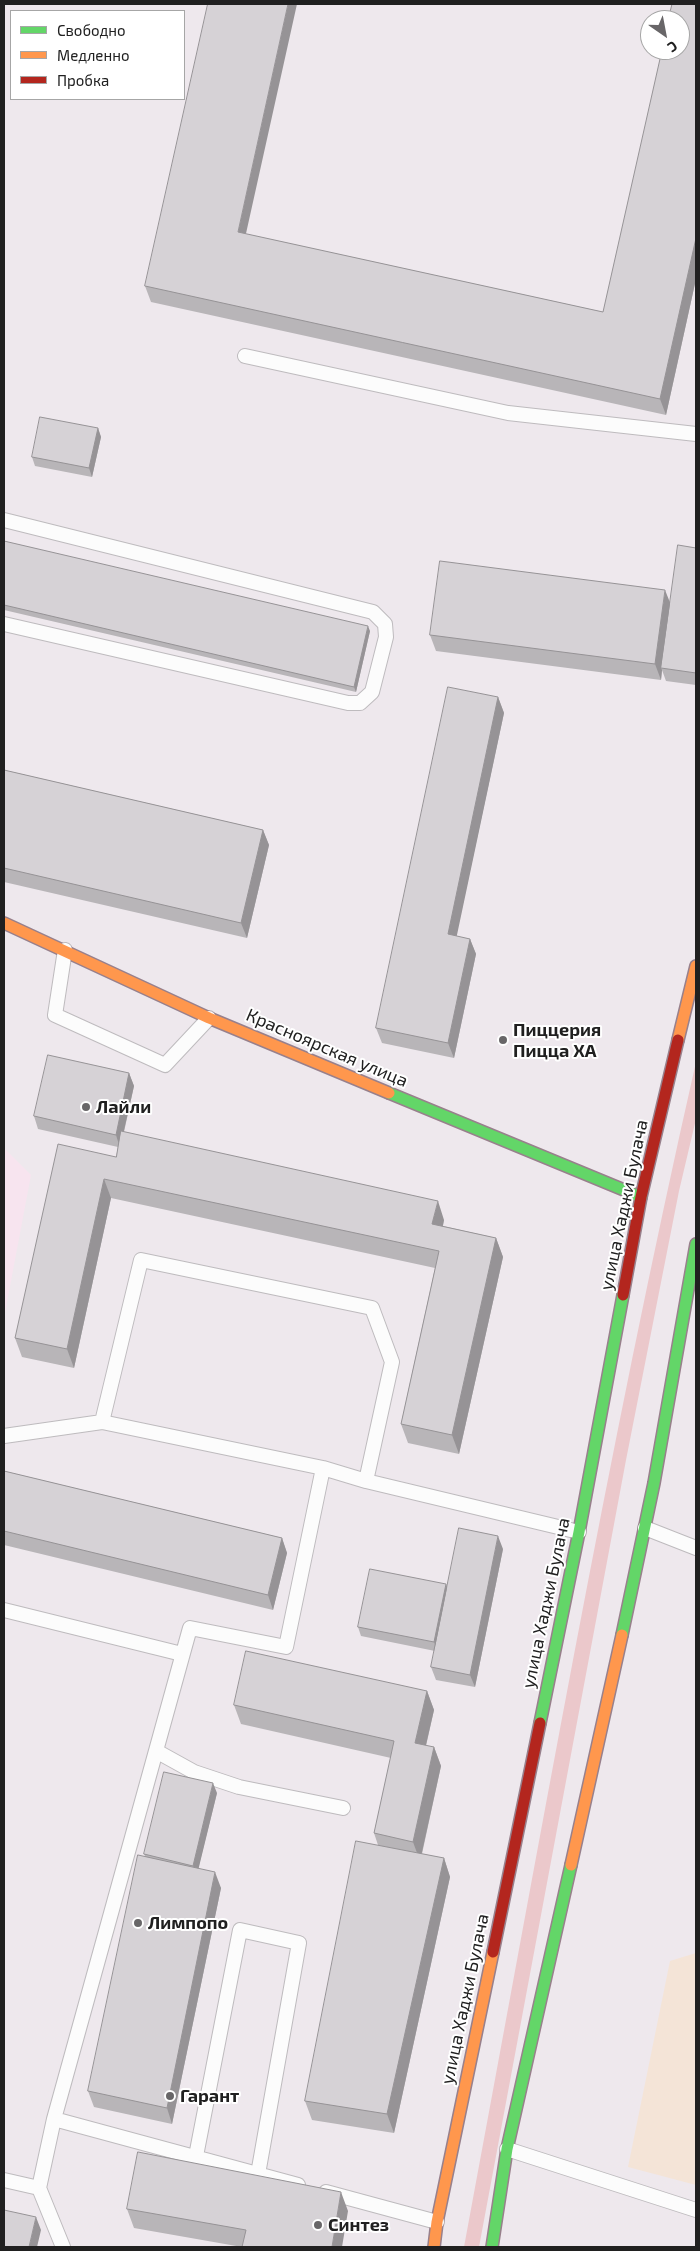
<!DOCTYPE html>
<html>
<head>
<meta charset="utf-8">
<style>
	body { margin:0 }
	#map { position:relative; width:700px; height:2251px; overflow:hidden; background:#eee8ed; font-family:"Exo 2",sans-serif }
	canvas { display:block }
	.frame { position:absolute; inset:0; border:5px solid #202020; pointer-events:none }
	.legend { position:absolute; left:10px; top:10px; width:175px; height:90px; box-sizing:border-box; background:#fff; border:1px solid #a6a6a6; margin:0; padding:6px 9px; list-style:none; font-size:15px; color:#202020 }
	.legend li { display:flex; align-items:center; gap:10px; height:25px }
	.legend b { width:25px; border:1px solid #a6a6a6 }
	.north { position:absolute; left:640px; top:10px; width:50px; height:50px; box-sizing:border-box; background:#fff; border:1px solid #a6a6a6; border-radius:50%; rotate:147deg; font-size:14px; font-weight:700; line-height:20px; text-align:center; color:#202020 }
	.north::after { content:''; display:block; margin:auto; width:18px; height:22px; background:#686668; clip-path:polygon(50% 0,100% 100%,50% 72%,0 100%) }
</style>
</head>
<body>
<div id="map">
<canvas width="700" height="2251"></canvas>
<div class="frame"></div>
<ul class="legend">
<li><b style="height:6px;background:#63d668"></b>Свободно</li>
<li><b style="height:6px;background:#ff974d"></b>Медленно</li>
<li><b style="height:6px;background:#b3261e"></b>Пробка</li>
</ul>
<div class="north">С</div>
</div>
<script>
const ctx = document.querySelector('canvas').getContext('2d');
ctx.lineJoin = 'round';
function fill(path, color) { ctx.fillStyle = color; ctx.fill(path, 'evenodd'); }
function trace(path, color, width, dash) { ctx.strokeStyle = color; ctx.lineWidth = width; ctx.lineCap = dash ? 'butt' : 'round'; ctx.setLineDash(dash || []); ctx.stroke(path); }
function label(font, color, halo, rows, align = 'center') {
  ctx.font = font + ' "Exo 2",sans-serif'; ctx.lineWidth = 4; ctx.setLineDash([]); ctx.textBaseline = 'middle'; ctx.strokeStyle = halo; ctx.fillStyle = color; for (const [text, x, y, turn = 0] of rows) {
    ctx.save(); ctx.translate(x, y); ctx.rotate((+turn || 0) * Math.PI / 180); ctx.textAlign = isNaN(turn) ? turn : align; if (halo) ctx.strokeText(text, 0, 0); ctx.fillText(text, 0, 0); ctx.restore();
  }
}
const education = new Path2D(`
	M4 1148 31 1175 4 1318Z`);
const grass = new Path2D(`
	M696 1062V1119L679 1191 626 1460 479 2247H464C538 1851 607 1454 696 1062Z`);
const park = new Path2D(`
	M696 1953V2185L628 2167 670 1961Z`);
const lane = new Path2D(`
	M245 356 508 413 696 434
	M4 520 373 612 385 624 386 637 372 692 360 703H348L4 624
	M65 950 55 1015 165 1065 209 1018
	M102 1422 323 1468 366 1481
	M4 1436 102 1422 141 1260 372 1308 392 1362 366 1481 579 1532
	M645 1528 696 1548
	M4 1610 182 1654
	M156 1751 194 1772 239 1787 343 1808
	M54 2119 190 1628 286 1647 323 1468
	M507 2149 696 2210
	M196 2156 240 1930 299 1943 258 2174
	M4 2180 39 2188 54 2119 298 2185
	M39 2188 63 2247
	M326 2192 437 2222`);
const fast = new Path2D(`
	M389 1093 641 1197
	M622 1635 654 1483 696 1244
	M540 1723 579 1532 623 1295
	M492 2247 507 2149 571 1865`);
const slow = new Path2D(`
	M4 923 209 1018 389 1093
	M678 1040 696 966
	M571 1865 622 1635
	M434 2247 437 2222 493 1952`);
const jam = new Path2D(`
	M623 1295 641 1197 678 1040
	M493 1952 540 1723`);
const wall = new Path2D(`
	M696 4V279L666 415 151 302 145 286 246 234 603 312Z
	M98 428 101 437 92 477 35 466 32 457Z
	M4 541 370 631 356 692 4 610Z
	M696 548V685L666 681 662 670 661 680 436 651 430 635 670 603Z
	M498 697 504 713 456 936 470 939 476 954 454 1058 382 1043 376 1028Z
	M4 770 263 830 269 845 247 938 4 882Z
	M129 1073 134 1086 124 1132 444 1220 443 1226 496 1238 503 1257 459 1454 408 1443 401 1424 435 1268 111 1198 74 1368 22 1357 15 1338 116 1157 118 1147 38 1129 34 1116Z
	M4 1471 282 1538 287 1553 273 1610 4 1545Z
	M503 1549 475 1687 436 1680 431 1667 435 1651 361 1636 358 1627 446 1584 447 1587Z
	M427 1691 434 1710 426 1746 434 1747 441 1766 422 1854 444 1858 450 1877 394 2133 312 2120 305 2101 378 1845 374 1833 391 1758 241 1724 234 1705Z
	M217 1793 198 1869 221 1888 172 2124 94 2107 88 2091 145 1856 144 1854Z
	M127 2209 348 2211 242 2247 134 2228Z`);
const shadedWall = new Path2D(`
	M288 4H297L243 247 238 232Z
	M696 238V279L666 415 660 399Z
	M98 428 101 437 92 477 89 468Z
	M665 590 671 605 661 668 662 670 661 680 655 664Z
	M368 626 370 631 356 692 354 687Z
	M498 697 504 713 454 949 448 934Z
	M263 830 269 845 247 938 241 923Z
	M470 939 476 954 454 1058 448 1043Z
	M129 1073 134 1086 120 1148 116 1135Z
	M104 1179 111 1198 74 1368 67 1349Z
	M438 1201 444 1220 439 1243 432 1224Z
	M496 1238 503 1257 459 1454 452 1435Z
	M498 1536 503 1549 475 1687 470 1675Z
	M282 1538 287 1553 273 1610 268 1595Z
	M446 1584 449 1593 438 1651 434 1642Z
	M427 1691 434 1710 422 1762 415 1743Z
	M434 1747 441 1766 420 1861 413 1842Z
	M213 1783 217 1793 197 1875 193 1866Z
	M444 1858 450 1877 394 2133 387 2114Z
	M215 1872 221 1888 172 2124 167 2108Z
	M341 2192 348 2211 342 2247H332Z
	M36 2217 41 2230 37 2247H29Z`);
const building = new Path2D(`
	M208 4H288L238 232 603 312 662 50H680V20H668L672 4H696V238L660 399 145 286Z
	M40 417 98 428 89 468 32 457Z
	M4 541 368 626 354 687 4 605Z
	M678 545 696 548V673L661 668Z
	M440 561 665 590 655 664 430 635Z
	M448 687 498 697 448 934 470 939 448 1043 376 1028Z
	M4 770 263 830 241 923 4 868Z
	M48 1055 129 1073 116 1135 34 1116Z
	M121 1131 438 1201 432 1224 496 1238 452 1435 401 1424 439 1251 104 1179 67 1349 15 1338 58 1144 116 1157Z
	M4 1471 282 1538 268 1595 4 1531Z
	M459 1528 498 1536 470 1675 431 1667Z
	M370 1569 446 1584 434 1642 358 1627Z
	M246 1651 427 1691 415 1743 434 1747 413 1842 374 1833 394 1741 234 1705Z
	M164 1772 213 1783 193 1866 144 1854Z
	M356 1841 444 1858 387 2114 305 2101Z
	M138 1855 215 1872 167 2108 88 2091Z
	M138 2152 341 2192 332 2247H242L246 2230 127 2209Z
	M4 2210 36 2217 29 2247H4Z`);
const markers = [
	[503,1040,5,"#686668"],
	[86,1107,5,"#686668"],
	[138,1923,5,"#686668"],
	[170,2096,5,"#686668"],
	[318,2225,5,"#686668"]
];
const poiNames = [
	["Пиццерия",513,1030],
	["Пицца ХА",513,1051],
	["Лайли",96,1107],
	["Лимпопо",148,1923],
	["Гарант",180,2096],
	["Синтез",328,2225]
];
const streetNames = [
	["Красноярская улица",327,1048,23],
	["улица Хаджи Булача",624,1205,-78],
	["улица Хаджи Булача",546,1603,-78],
	["улица Хаджи Булача",465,1999,-78]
];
fill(education, '#f7e4ef');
fill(grass, '#ebc8cb');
fill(park, '#f4e4d7');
trace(lane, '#bebbbe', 16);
trace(fast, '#98808c', 14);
trace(slow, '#98808c', 14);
trace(jam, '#98808c', 14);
trace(lane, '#fcfcfc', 14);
trace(fast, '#63d668', 11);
trace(slow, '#ff974d', 11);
trace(jam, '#b3261e', 11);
fill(wall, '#b8b5b8');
fill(shadedWall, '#969396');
fill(building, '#d6d2d6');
trace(building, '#969396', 1);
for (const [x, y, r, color] of markers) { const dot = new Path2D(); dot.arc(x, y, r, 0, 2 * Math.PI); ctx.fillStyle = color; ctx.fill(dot); trace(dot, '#fff', 2); }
label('bold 18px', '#202020', '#fff', poiNames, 'left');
label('18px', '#202020', '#fff', streetNames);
</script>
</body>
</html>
